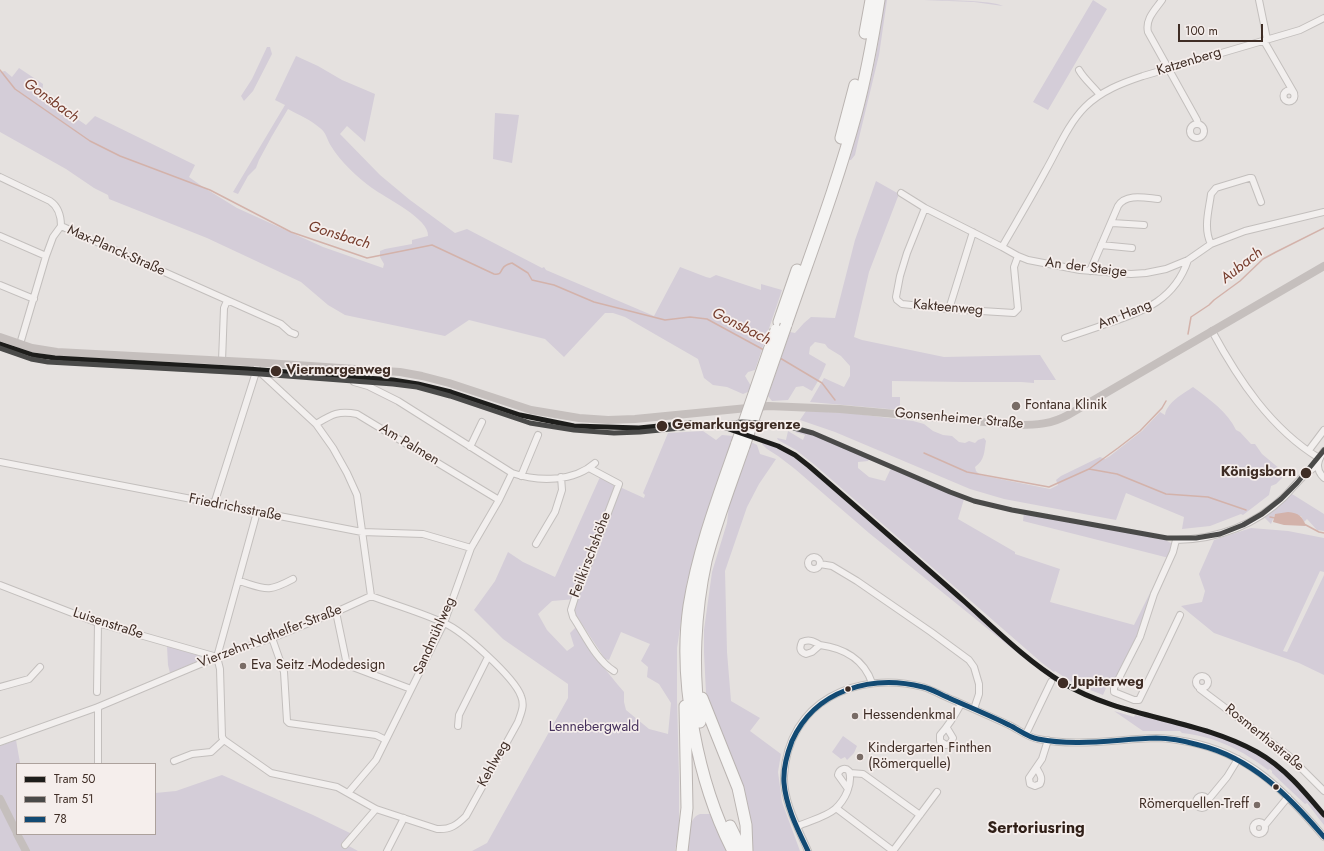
<!DOCTYPE html>
<html>
<head>
<meta charset="utf-8">
<style>
	body { margin:0 }
	#map { position:relative; width:1324px; height:851px; overflow:hidden; background:#e5e1df; font-family:Jost,sans-serif }
	canvas { display:block }
	.legend { position:absolute; left:16px; top:763px; width:140px; height:72px; box-sizing:border-box; background:#f5eeec; border:1px solid #aca19c; margin:0; padding:5px 7px; list-style:none; font-size:12px; color:#3f2d25 }
	.legend li { display:flex; align-items:center; gap:8px; height:20px }
	.legend b { width:20px; border:1px solid #aca19c }
	.scale { position:absolute; left:1178px; top:24px; width:85px; height:18px; box-sizing:border-box; border:2px solid #3f2d25; border-top:0; padding-left:5px; font-size:12px; line-height:14px; white-space:nowrap; color:#3f2d25; -webkit-text-stroke:3px #f5eeec; paint-order:stroke }
</style>
</head>
<body>
<div id="map">
<canvas width="1324" height="851"></canvas>
<ul class="legend">
<li><b style="height:5px;background:#1d1d1b"></b>Tram 50</li>
<li><b style="height:5px;background:#4a4a49"></b>Tram 51</li>
<li><b style="height:5px;background:#124a73"></b>78</li>
</ul>
<div class="scale">100 m</div>
</div>
<script>
const ctx = document.querySelector('canvas').getContext('2d');
ctx.lineJoin = 'round';
function fill(path, color) { ctx.fillStyle = color; ctx.fill(path, 'evenodd'); }
function trace(path, color, width, dash) { ctx.strokeStyle = color; ctx.lineWidth = width; ctx.lineCap = dash ? 'butt' : 'round'; ctx.setLineDash(dash || []); ctx.stroke(path); }
function label(font, color, halo, rows, align = 'center') {
  ctx.font = font + ' Jost,sans-serif'; ctx.lineWidth = 3.5; ctx.setLineDash([]); ctx.textBaseline = 'middle'; ctx.strokeStyle = halo; ctx.fillStyle = color; for (const [text, x, y, turn = 0] of rows) {
    ctx.save(); ctx.translate(x, y); ctx.rotate((+turn || 0) * Math.PI / 180); ctx.textAlign = isNaN(turn) ? turn : align; if (halo) ctx.strokeText(text, 0, 0); ctx.fillText(text, 0, 0); ctx.restore();
  }
}
const green = new Path2D(`
	M884 0H887L879 55 857 146 855 155 851 160H849C865 108 879 54 884 0Z
	M924 0C940 0 992 0 1003 6L974 2Z
	M1093 0 1107 9 1048 110 1033 102Z
	M267 47H270L272 54 253 91 244 101 241 96 252 79Z
	M296 56 318 66 342 80 375 94 365 142 347 126 340 134 380 175 410 200 455 233 467 229 542 268 544 267 546 270 654 316 680 267 706 277 710 278 716 275 761 290V284L782 290 755 370 748 372 745 376 751 386 750 391 743 394 727 387 713 385 704 378 698 359 625 317 613 313H605L564 357 545 339 469 320 445 336 345 315 328 305 301 282 207 238 109 199 108 195 94 188 66 169 0 132V72L5 71 12 77 19 68 43 84 42 95 86 125 95 116 195 165 189 177 203 187 237 208 323 247 383 268 384 264 380 257V251L385 249 412 244V240L428 236C430 219 384 197 372 188 356 176 341 162 331 146 327 140 326 132 320 128 311 120 299 115 288 109L272 136 259 160 256 168 248 176 238 194 233 192 285 105 275 100Z
	M495 113 519 115 512 163 493 159Z
	M876 181 899 194 869 272 854 337 862 340 944 357 1040 355 1056 380H1034V383L1021 382H964L892 381V397H900V410L810 402 824 378 844 387 850 376V366L841 356 828 348 825 344 815 342 810 347 809 354 826 364 821 376 812 391 803 386 796 387 788 400 772 401 768 396 790 332 795 333 804 323 811 317 835 318 855 240Z
	M1193 387C1209 399 1228 412 1236 430L1240 432 1251 444H1255L1262 454 1286 474 1276 484 1271 486 1269 495 1243 515 1241 514 1210 526 1182 529 1184 517 1126 493 1116 520 1004 499 970 489 835 432 800 420 806 411 849 413 913 421 924 424 933 431 943 435 952 436 959 442 965 443 969 441 975 443 978 440 984 438 986 441C984 452 985 460 975 467L976 471 980 475 1050 489 1058 485 1056 480 1061 476 1100 457 1105 459 1110 456 1142 431 1160 412 1165 415C1167 402 1183 394 1193 387Z
	M796 430 826 437 870 457 868 461 858 462V468L869 477 885 481 892 466 964 499 958 519 1015 552V554L1060 569 1050 602 1134 625 1151 591 1152 595 1142 626 1115 684 1106 688 1103 695 1075 684 1055 671 1054 672 1042 663 816 466 796 450 778 440 777 438 786 440 788 431 803 440 805 435 795 432Z
	M703 431 716 440 722 435 733 436 702 527 687 582 677 648V699L679 778V830L675 851H472L487 843 568 698V684L503 639 474 610 495 581 508 552 523 562 555 577 600 477 613 483 616 487 622 488 644 498 645 495 643 493 668 433ZM576 599 574 606V612L605 659 609 660 621 632 650 644 641 661 648 667 647 677 659 684 671 703 668 734 649 729 626 710 624 702V692C606 671 590 651 576 627L570 633 574 646 567 651 547 630 538 614 552 601Z
	M751 442 757 445 760 454 776 459 759 484 747 507 725 571 727 652 731 701 760 718 750 731 781 754 778 772 782 802 800 851H752L753 844 749 822 711 715 706 693 704 653V630L712 572 727 523 729 506Z
	M763 442 786 452 802 462 1034 664 1030 663 869 533 795 469 778 456 767 449 762 444Z
	M1292 494 1324 514V531L1317 530 1307 519 1304 522 1301 516 1275 514 1271 524 1264 517C1272 509 1282 498 1292 494Z
	M1024 512 1165 540 1171 543 1172 548 1169 558 1023 521Z
	M1251 528 1288 531 1324 538V572L1320 571 1283 651 1287 652 1324 575V675L1299 663 1214 633 1181 606 1202 602 1205 591 1199 574 1214 540Z
	M167 646 197 655 200 657V660L170 673 168 665Z
	M1114 711 1134 717 1135 715C1172 723 1217 731 1251 750 1280 766 1304 793 1324 818V825C1318 818 1313 810 1307 803L1305 804 1272 773V771L1270 769 1268 770C1244 751 1214 736 1182 733L1180 731H1143Z
	M843 736 857 746 854 753 847 760 845 757 841 759 832 752Z
	M16 740 20 763 24 764H17V834H155V793L176 791 222 775 313 815 354 835 347 845 358 851H0V746Z
	M700 814H710L727 851H687C689 840 687 818 700 814Z`);
const water = new Path2D(`
	M1288 512C1299 513 1302 516 1306 526L1284 525 1273 522 1275 514Z`);
const stream = new Path2D(`
	M0 70 15 89 90 141 120 156 210 190 291 232 367 258 432 245 494 274C501 275 500 272 503 268 505 265 509 264 512 263L528 273 532 280 554 285 594 302 665 320 690 317 707 319 764 350
	M1188 334 1191 317 1209 305 1214 300 1240 281 1263 259 1276 252 1324 228
	M780 358 822 383 835 400
	M924 453 967 472 1049 487 1089 469 1118 448 1140 431 1162 408 1166 401
	M1089 469 1117 474 1166 494 1208 497 1246 510
	M1270 517 1275 518
	M1304 524 1319 532 1324 533`);
const minor = new Path2D(`
	M1162 0C1155 10 1145 19 1148 32L1197 120 1198 124
	M1259 0 1267 39
	M1264 41 1294 93
	M1079 70C1084 79 1093 86 1100 95
	M1283.5 96a5.5 5.5 0 1 1 11 0a5.5 5.5 0 1 1-11 0Z
	M1190 131a7 7 0 1 1 14 0a7 7 0 1 1-14 0Z
	M0 177 50 201C59 207 61 216 61 226L281 324 290 332 295 334
	M901 193 925 208 1002 247 1018 256 1028 260 1080 270 1131 274 1146 273 1166 269 1188 260 1211 244 1245 231 1324 212
	M925 208 907 253 900 276 896 297 897 300 902 304 949 309 1014 313 1018 309 1014 267 1018 256
	M1112 223 1144 225
	M0 236 46 256
	M1211 244C1203 228 1209 210 1211 194L1216 188 1249 178H1252L1261 202
	M1101 245 1132 248
	M1002 247C1017 221 1032 196 1046 170 1058 149 1068 124 1085 107 1101 91 1122 83 1143 76L1300 30 1324 18
	M1090 271 1118 206C1126 193 1146 198 1158 199
	M0 285 34 299
	M949 309 973 232
	M1212 331C1238 379 1271 429 1319 458
	M1065 338C1080 333 1095 328 1109 323 1145 311 1175 299 1188 260
	M20 344 46 256 53 237 61 226
	M0 346 32 357 43 359 256 372 262 374 316 424 333 448 347 473 357 495 371 596
	M222 361 224 308 227 301
	M354 382 368 386 398 401 512 473C538 482 574 482 595 463
	M316 424C331 415 338 410 357 414L499 500
	M470 447 482 422
	M1309 450 1324 430
	M1324 451C1317 461 1315 469 1324 478
	M0 462 362 532 423 534 471 548
	M589 468 619 484 584 576 577 591 571 610 573 617C585 635 596 660 614 671
	M521 476 538 435
	M214 504 256 372 257 363
	M536 544 555 512 562 490 561 477
	M808 563a6 6 0 1 1 12 0a6 6 0 1 1-12 0Z
	M820 564 832 566 857 581 931 632 969 660 974 667 979 684V694L974 709
	M239 581C266 589 267 593 293 579
	M0 585 98 623 217 657
	M336 612 346 660 350 666 411 689
	M1180 615 1161 655 1139 700H1134L1114 692V688L1140 637 1154 594 1173 552 1176 540C1218 539 1254 526 1284 497 1295 486 1304 472 1317 466
	M272 638 284 672 287 721 289 723 376 735 386 740
	M820 645C813 641 809 639 802 642 799 648 800 652 806 654L812 652 820 645C843 648 864 659 872 683
	M1196 682a6 6 0 1 1 12 0a6 6 0 1 1-12 0Z
	M0 687 29 679 40 667
	M1200 689 1289 756 1324 791
	M97 692 98 623
	M98 707V764
	M458 726 459 715 488 657
	M947 728 953 738 950 744 946 745 940 741V735C949 725 955 715 961 704
	M1026 734 1051 682
	M0 742 98 707 217 657 272 638 336 612 371 596C395 605 420 612 444 623 463 631 514 677 521 696 525 706 521 713 518 722L466 816C457 825 450 830 437 829L376 809 337 787 271 773 224 740 222 737 220 669 217 657 257 512
	M174 761 192 754 211 752 224 740
	M1037 769C1040 774 1043 778 1040 784L1035 786 1030 784 1029 778 1042 759 1048 740
	M850 773 863 774 920 815
	M348 793 376 760 444 623 471 548 499 500 512 473
	M1196 802a6 6 0 1 1 12 0a6 6 0 1 1-12 0Z
	M1208 800 1227 777 1238 759
	M836 808 893 851
	M1253 828a6 6 0 1 1 12 0a6 6 0 1 1-12 0Z
	M1265 825 1288 797
	M798 826C809 821 826 817 835 809 845 800 853 784 849 771 845 767 839 769 838 775L848 789
	M345 845 376 809
	M387 851 404 818
	M808 851C798 828 783 801 784 776 788 701 857 670 923 687 933 690 943 696 953 700 971 708 990 716 1009 725 1018 729 1027 737 1038 739 1076 747 1118 739 1157 738 1167 738 1178 740 1189 742 1250 754 1285 791 1324 837
	M893 851 937 792`);
const secondary = new Path2D(`
	M0 337 32 348 57 352 266 363 400 372 422 376 449 383 531 410 579 418 608 420 635 419 768 406 840 409 1018 425C1036 425 1052 424 1068 415L1324 266
	M0 799 17 833
	M17 834 26 851`);
const motorway = new Path2D(`
	M865 33 871 0
	M841 138 855 85
	M779 322 797 270
	M786 325C810 255 837 185 856 114 866 77 873 38 879 0
	M702 698 738 788 746 825 747 851
	M700 722C692 671 695 611 706 561 716 522 731 484 744 446
	M730 826 742 851
	M682 851 687 808 685 706
	M733 851C698 783 678 682 689 606 698 550 718 497 737 443`);
const motorwayBridge = new Path2D(`
	M737 443 776 330
	M744 446 786 325`);
const bus1 = new Path2D(`
	M808 851C798 830 786 807 784 783 783 770 787 754 792 741 815 690 871 674 923 687 932 689 941 695 949 698 969 707 989 715 1009 725 1018 729 1027 737 1038 739 1077 747 1117 739 1156 738 1171 738 1185 741 1199 745 1252 758 1289 796 1324 837`);
const tram1 = new Path2D(`
	M0 344 33 355 55 358 248 369 393 380 418 384 451 392 520 415 574 426 639 428 689 423 708 424 726 428 778 446 795 455 809 466C861 511 913 556 965 602 996 630 1027 661 1063 683 1123 719 1196 718 1257 752 1284 767 1304 791 1324 815`);
const tram2 = new Path2D(`
	M0 348 31 359 48 362 247 373 393 384 417 387 450 396 530 423 574 430 614 433 640 432 742 422 779 424 813 433 950 492 974 501 1012 510 1167 538H1196L1220 534 1243 525 1262 514 1281 499 1297 483 1324 450`);
const markers = [
	[276,371,6,"#3f2d25"],
	[1016,406,5,"#796c66"],
	[662,426,6,"#3f2d25"],
	[1306,473,6,"#3f2d25"],
	[243,666,4,"#796c66"],
	[1063,683,6,"#3f2d25"],
	[848,689,3.5,"#3f2d25"],
	[855,716,4,"#796c66"],
	[860,757,4,"#796c66"],
	[1276,787,3.5,"#3f2d25"],
	[1257,805,4,"#796c66"]
];
const streetNames = [
	["Katzenberg",1189,62,-17],
	["Max-Planck-Straße",116,251,24],
	["An der Steige",1086,268,7],
	["Kakteenweg",948,308,5],
	["Am Hang",1125,315,-22],
	["Gonsenheimer Straße",959,419,5],
	["Am Palmen",409,445,31],
	["Friedrichsstraße",235,508,11],
	["Feilkirschshöhe",591,555,-69],
	["Luisenstraße",108,624,18],
	["Sandmühlweg",435,636,-66],
	["Vierzehn-Nothelfer-Straße",270,637,-21],
	["Rosmerthastraße",1264,738,39],
	["Kehlweg",494,764,-61]
];
const stopNames = [
	["Viermorgenweg",286,371],
	["Gemarkungsgrenze",672,426],
	["Königsborn",1296,473,"right"],
	["Jupiterweg",1073,683]
];
const poiNames = [
	["Fontana Klinik",1025,406],
	["Eva Seitz -Modedesign",251,666],
	["Hessendenkmal",863,716],
	["Kindergarten Finthen",868,749],
	["(Römerquelle)",868,765],
	["Römerquellen-Treff",1249,805,"right"]
];
const parkNames = [
	["Lennebergwald",594,728]
];
const waterNames = [
	["Gonsbach",51,101,36],
	["Gonsbach",339,236,17],
	["Aubach",1242,266,-38],
	["Gonsbach",741,327,27]
];
const quarterNames = [
	["Sertoriusring",1036,829]
];
fill(green, '#d4cdd8');
fill(water, '#d3b2aa');
trace(stream, '#d3b2aa', 1.5);
trace(minor, '#c3bfbd', 8);
trace(motorway, '#bab4b1', 13);
trace(minor, '#f2efee', 6);
trace(secondary, '#c5bfbd', 8);
trace(motorway, '#f5f4f3', 11);
trace(motorwayBridge, '#bab4b1', 13, []);
trace(motorwayBridge, '#f5f4f3', 11);
trace(bus1, '#124a73', 5);
trace(tram1, '#1d1d1b', 5);
trace(tram2, '#4a4a49', 5);
for (const [x, y, r, color] of markers) { const dot = new Path2D(); dot.arc(x, y, r, 0, 2 * Math.PI); ctx.fillStyle = color; ctx.fill(dot); trace(dot, '#f5eeec', 1.5); }
label('14px', '#3f2d25', '#f5eeec', streetNames);
label('bold 14px', '#3f2d25', '#f5eeec', stopNames, 'left');
label('14px', '#3f2d25', '#f5eeec', poiNames, 'left');
label('14px', '#46315c', '#f5eeec', parkNames);
label('italic 15px', '#763c2c', '#f5eeec', waterNames);
label('bold 16px', '#301f17', '#f5eeec', quarterNames);
</script>
</body>
</html>
